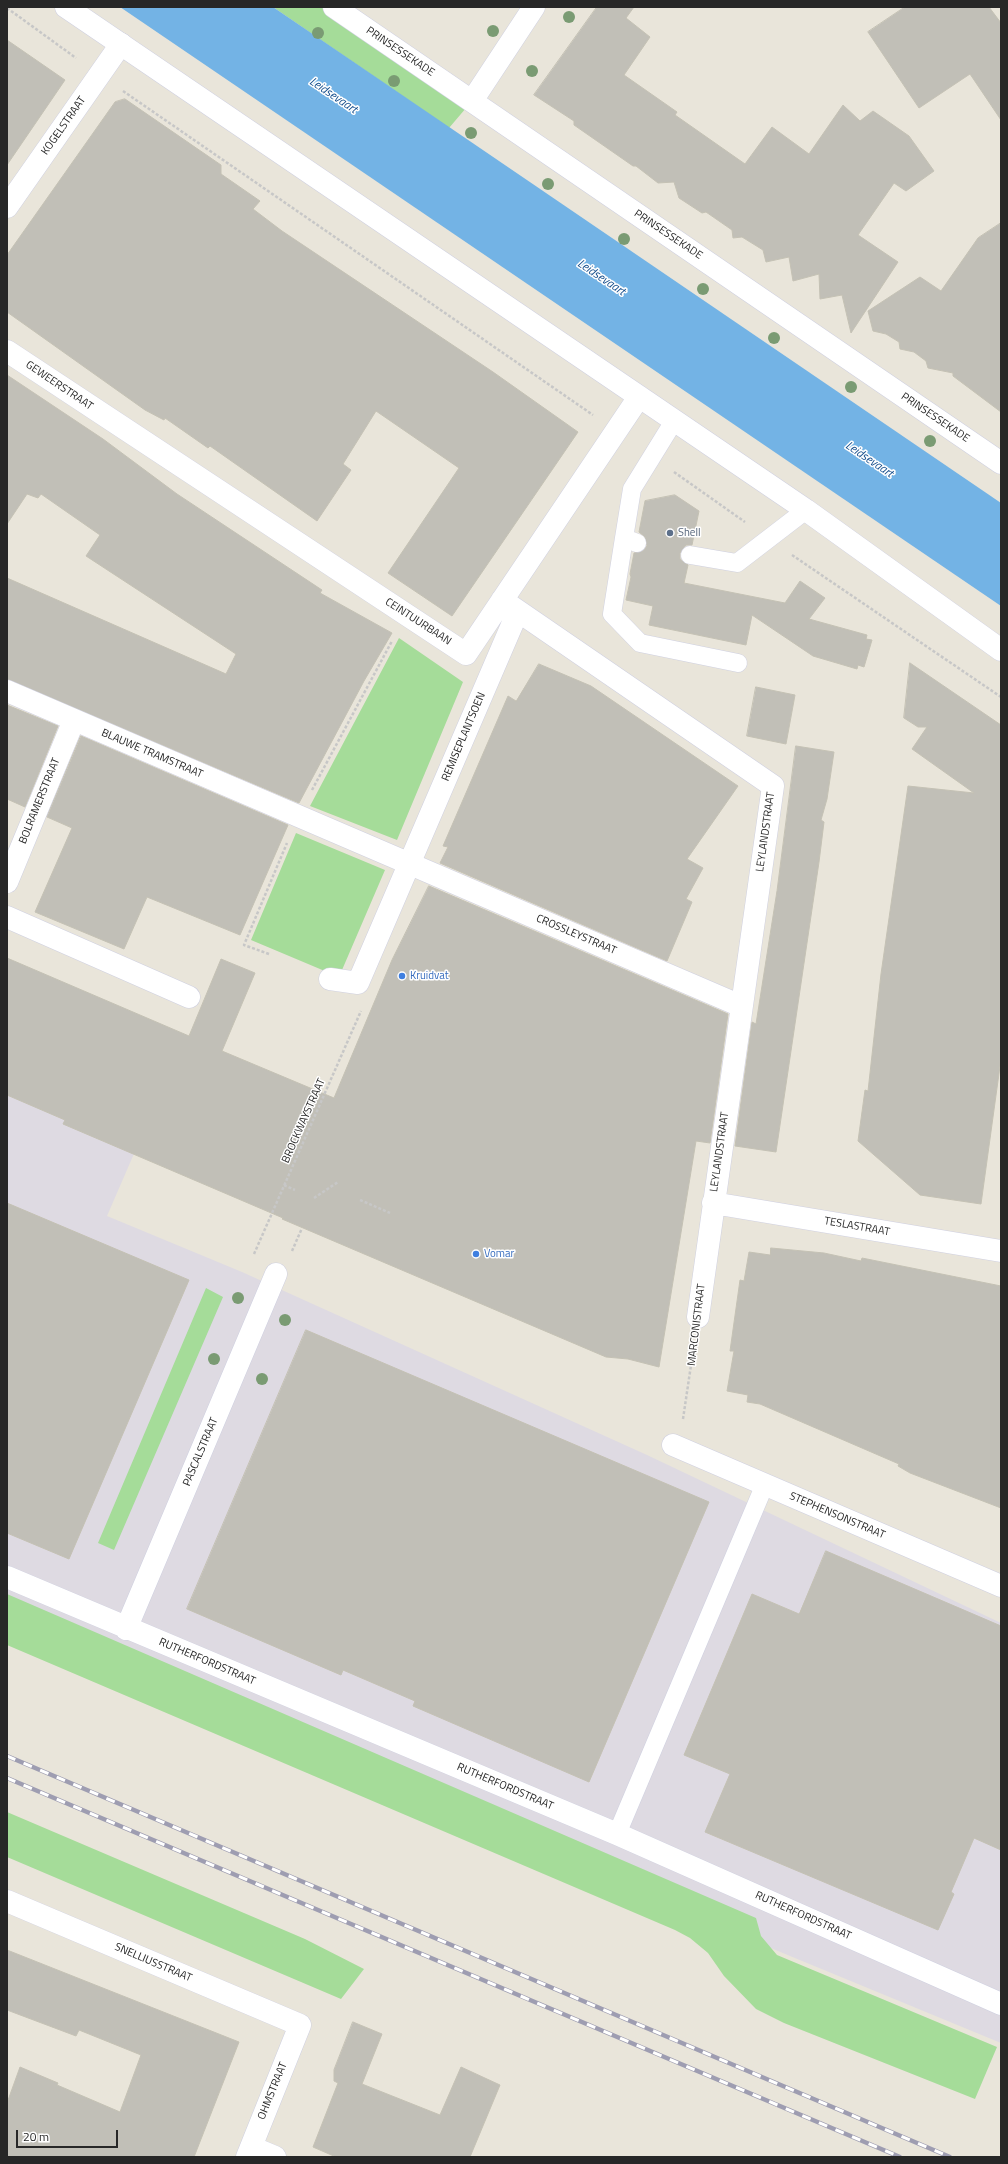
<!DOCTYPE html>
<html>
<head>
<meta charset="utf-8">
<style>
	body { margin:0 }
	#map { position:relative; width:1008px; height:2164px; overflow:hidden; background:#e9e5da; font-family:"Titillium Web",sans-serif }
	canvas { display:block }
	.frame { position:absolute; inset:0; border:8px solid #272727; pointer-events:none }
	.scale { position:absolute; left:16px; top:2130px; width:102px; height:18px; box-sizing:border-box; border:2px solid #272727; border-top:0; padding-left:5px; font-size:12px; line-height:14px; white-space:nowrap; color:#272727; -webkit-text-stroke:3px #fff; paint-order:stroke }
</style>
</head>
<body>
<div id="map">
<canvas width="1008" height="2164"></canvas>
<div class="frame"></div>
<div class="scale">20 m</div>
</div>
<script>
const ctx = document.querySelector('canvas').getContext('2d');
ctx.lineJoin = 'round';
function fill(path, color) { ctx.fillStyle = color; ctx.fill(path, 'evenodd'); }
function trace(path, color, width, dash) { ctx.strokeStyle = color; ctx.lineWidth = width; ctx.lineCap = dash ? 'butt' : 'round'; ctx.setLineDash(dash || []); ctx.stroke(path); }
function label(font, color, halo, rows, align = 'center') {
  ctx.font = font + ' "Titillium Web",sans-serif'; ctx.lineWidth = 3; ctx.setLineDash([]); ctx.textBaseline = 'middle'; ctx.strokeStyle = halo; ctx.fillStyle = color; for (const [text, x, y, turn = 0] of rows) {
    ctx.save(); ctx.translate(x, y); ctx.rotate((+turn || 0) * Math.PI / 180); ctx.textAlign = isNaN(turn) ? turn : align; if (halo) ctx.strokeText(text, 0, 0); ctx.fillText(text, 0, 0); ctx.restore();
  }
}
const industrial = new Path2D(`
	M7 958 185 1036 107 1216 242 1272 647 1455 1001 1623V2043L7 1633Z`);
const green = new Path2D(`
	M273 7H336L472 101 449 128Z
	M399 638 463 682 397 840 310 806Z
	M296 833 385 870 339 977 251 940Z
	M206 1288 223 1297 114 1550 98 1543Z
	M7 1594 756 1918 761 1936 777 1955 997 2047 975 2099 784 2023 756 2009 724 1976 708 1953 690 1938 675 1930 7 1645Z
	M7 1812 305 1939 364 1969 341 1999 7 1857Z`);
const water = new Path2D(`
	M120 7H273L1001 503V606Z`);
const building = new Path2D(`
	M597 7H634L626 18 650 37 624 75 677 112 675 115 745 164 772 127 809 154 843 105 860 121 873 111 909 136 934 171 906 191 894 183 858 235 898 262 851 333 842 295 820 299 819 274 793 281 789 257 766 262 763 250 742 237 733 238 732 230 706 212 702 213 679 198 674 182 658 183 636 166H633L574 125V121L534 95Z
	M905 7H989L1001 23V120L970 74 919 108 868 32Z
	M7 40 65 80 7 165Z
	M125 99 221 165V174L260 201 253 209 282 231 493 372 578 432 452 616 388 573 459 468 376 411 343 464 351 470 317 521 210 446 208 448 165 418 164 420 145 410 7 312V255L115 102Z
	M1001 223V412L953 376V373L928 368 926 361 914 352 900 349 899 342 886 334 873 331 868 311 920 277 941 291 978 238Z
	M7 375 103 439 177 494 322 590 320 593 392 633 364 681 299 803 7 679V578L226 674 236 654 86 556 100 535 41 494 38 498 27 494 7 524Z
	M675 495 699 511 692 545H686L680 553V559L688 565 684 583 785 603 800 581 825 598 809 619 867 635 866 639 872 640 864 667 858 665 857 669 813 656 752 615 746 645 649 625 653 606 626 600 631 577 630 574 634 553 643 551 647 546 645 537 639 532 645 501Z
	M910 663 1001 725V1059L981 1204 920 1195 858 1141 865 1090 868 1091 881 974 908 786 974 793 912 749 927 727H918L904 718Z
	M539 664 591 686 738 786 687 859 703 868 686 899 692 902 667 961 440 863 448 847 443 846 508 696 516 701Z
	M756 687 795 695 786 744 747 736Z
	M7 705 58 726 25 807 7 799Z
	M81 736 288 825 240 935 147 897 124 949 35 912 72 828 47 817Z
	M796 746 834 752 827 799 821 820 824 822 819 862 776 1152 735 1146 752 1022 756 1024 777 891Z
	M429 886 728 1014 710 1143 696 1141 659 1367 628 1359 606 1357 282 1219 283 1218 63 1124 65 1120 7 1095V958L189 1036 221 959 255 973 222 1051 334 1098 392 960Z
	M7 1203 189 1280 69 1559 7 1533Z
	M771 1248 824 1253 861 1261 862 1258 1001 1286V1508L910 1473 898 1466 899 1464 760 1404 747 1402 748 1395 727 1391 734 1351H730L740 1280 744 1281 749 1252 770 1255Z
	M306 1330 709 1502 589 1782 413 1706 415 1701 343 1670 341 1675 187 1609Z
	M826 1551 1001 1626V1850L974 1838 951 1892 954 1894 938 1930 705 1832 730 1774 684 1755 752 1594 799 1614Z
	M7 1950 239 2042 194 2157H7V2103L20 2067 58 2083 57 2085 120 2112 141 2055 79 2030 76 2036 7 2010Z
	M353 2022 382 2034 362 2084 440 2115 461 2067 500 2085 470 2157H336L313 2147 338 2083 334 2081V2070Z`);
const path = new Path2D(`
	M7 8 76 58
	M123 91 593 415
	M674 472 745 522
	M792 555 1001 697
	M312 790 392 641
	M269 954 244 945 287 843
	M284 1185 295 1190
	M314 1198 338 1182
	M360 1200 390 1213
	M292 1251 302 1228
	M254 1254 361 1011
	M683 1419 694 1345`);
const lane = new Path2D(`
	M624 538 612 614 640 643 738 663
	M637 543 624 538 632 489 674 421
	M690 555 737 563 806 510
	M617 1834 765 1484`);
const street = new Path2D(`
	M334 7 1001 463
	M472 101 534 7
	M7 207 121 44
	M7 351 466 654 639 397
	M502 600 773 786 698 1317
	M7 691 741 1006
	M7 882 74 720
	M7 917 189 997
	M330 979 358 983 518 611
	M713 1203 1001 1251
	M673 1445 1001 1586
	M7 1577 617 1834 1001 2004
	M126 1629 276 1274
	M7 1901 300 2025 247 2157
	M251 2147 275 2157`);
const secondary = new Path2D(`
	M66 7 806 510 1001 650`);
const rail = new Path2D(`
	M7 1756 950 2157
	M7 1778 900 2157`);
const trees = [
	[569,17],
	[493,31],
	[318,33],
	[532,71],
	[394,81],
	[471,133],
	[548,184],
	[624,239],
	[703,289],
	[774,338],
	[851,387],
	[930,441],
	[238,1298],
	[285,1320],
	[214,1359],
	[262,1379]
];
const markers = [
	[670,533,4,"#5c6f8a"],
	[402,976,4,"#3f7fe0"],
	[476,1254,4,"#3f7fe0"]
];
const streetNames = [
	["PRINSESSEKADE",400,52,34],
	["KOGELSTRAAT",64,126,-55],
	["PRINSESSEKADE",668,235,34],
	["GEWEERSTRAAT",59,386,34],
	["PRINSESSEKADE",935,418,34],
	["CEINTUURBAAN",418,622,33],
	["REMISEPLANTSOEN",464,737,-67],
	["BLAUWE TRAMSTRAAT",152,754,23],
	["BOLRAMERSTRAAT",40,801,-68],
	["LEYLANDSTRAAT",766,832,-82],
	["CROSSLEYSTRAAT",576,935,23],
	["BROCKWAYSTRAAT",304,1121,-66],
	["LEYLANDSTRAAT",720,1152,-82],
	["TESLASTRAAT",857,1227,10],
	["MARCONISTRAAT",697,1325,-83],
	["PASCALSTRAAT",201,1452,-67],
	["STEPHENSONSTRAAT",837,1516,23],
	["RUTHERFORDSTRAAT",207,1662,23],
	["RUTHERFORDSTRAAT",505,1787,23],
	["RUTHERFORDSTRAAT",803,1916,24],
	["SNELLIUSSTRAAT",153,1963,23],
	["OHMSTRAAT",273,2091,-68]
];
const serviceNames = [
	["Shell",678,533]
];
const shopNames = [
	["Kruidvat",410,976],
	["Vomar",484,1254]
];
const waterNames = [
	["Leidsevaart",333,96,34],
	["Leidsevaart",601,278,34],
	["Leidsevaart",869,460,34]
];
fill(industrial, '#dedae2');
fill(green, '#a5dc99');
fill(water, '#73b3e5');
fill(building, '#c1bfb7');
trace(building, '#c4c1b4', 1);
trace(lane, '#cfd0e0', 19);
trace(street, '#cfd0e0', 23);
trace(secondary, '#cfd0e0', 23);
trace(path, '#c7c7c7', 2.5, [3, 2]);
trace(lane, '#fff', 18);
trace(street, '#fff', 22);
trace(secondary, '#fff', 22);
trace(rail, '#9e9db1', 4.5);
trace(rail, '#fff', 3, [9]);
ctx.fillStyle = '#7a9b73';
for (const [x, y] of trees) { ctx.beginPath(); ctx.arc(x, y, 6, 0, 2 * Math.PI); ctx.fill(); }
for (const [x, y, r, color] of markers) { const dot = new Path2D(); dot.arc(x, y, r, 0, 2 * Math.PI); ctx.fillStyle = color; ctx.fill(dot); trace(dot, '#fff', 1.5); }
label('11px', '#272727', '#fff', streetNames);
label('11px', '#4e5e75', '#fff', serviceNames, 'left');
label('11px', '#366cbe', '#fff', shopNames, 'left');
label('italic 12px', '#164f8d', '#fff', waterNames);
</script>
</body>
</html>
